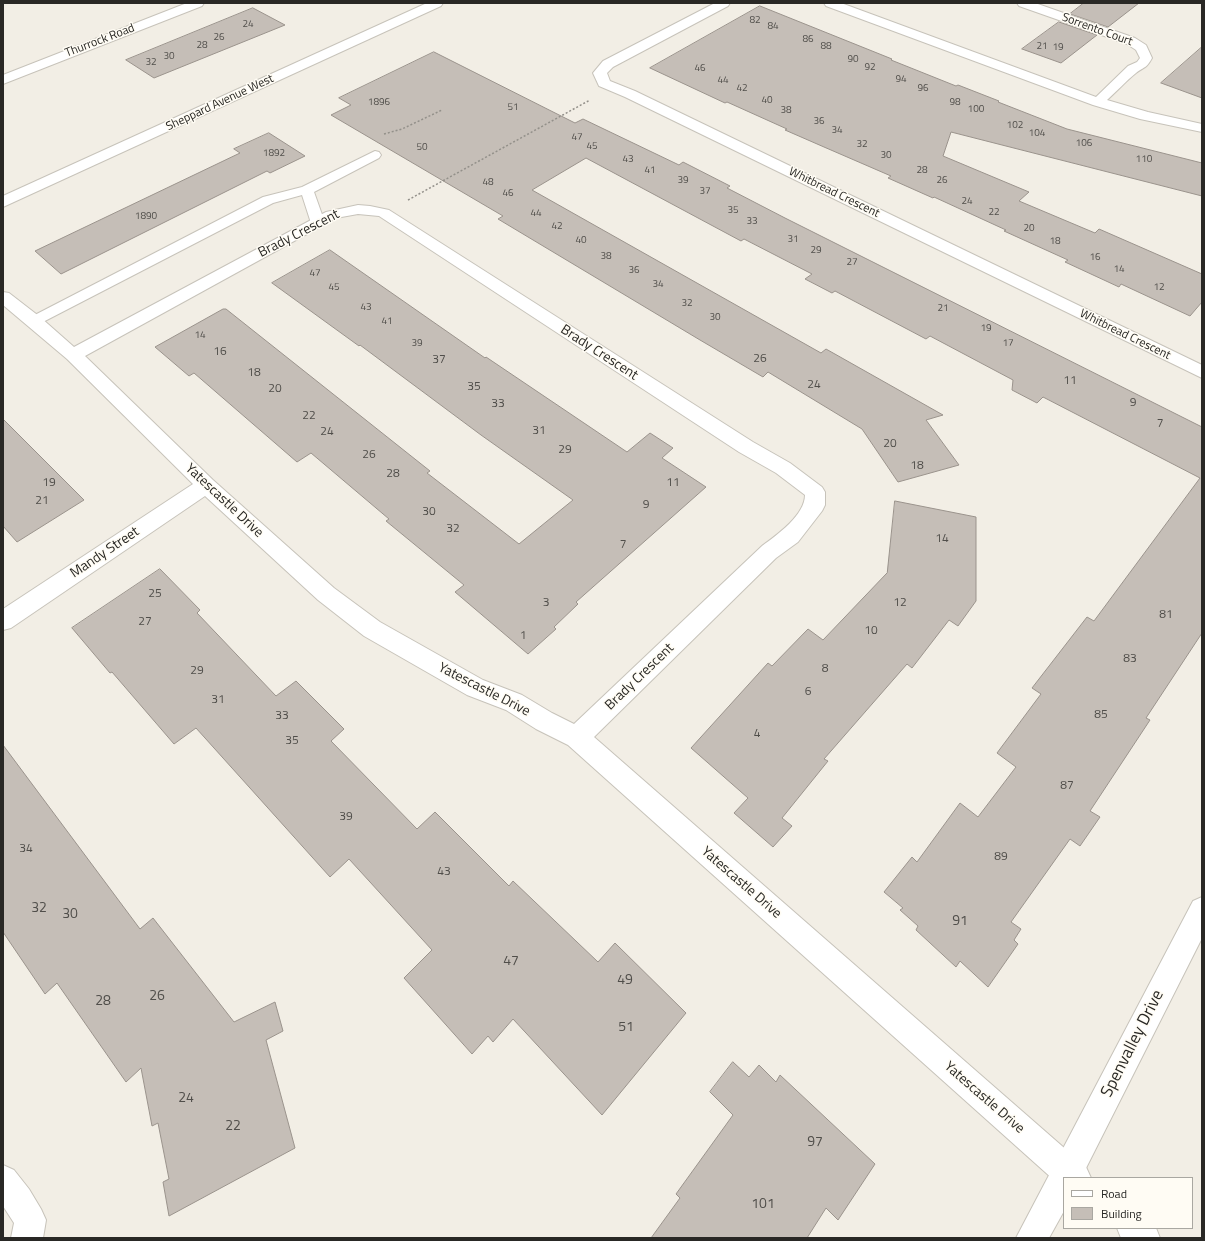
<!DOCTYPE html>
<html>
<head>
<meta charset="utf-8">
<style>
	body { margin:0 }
	#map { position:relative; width:1205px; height:1241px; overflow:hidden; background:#f2eee5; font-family:"Titillium Web",sans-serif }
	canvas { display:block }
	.frame { position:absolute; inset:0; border:4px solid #292825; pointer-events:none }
	.legend { position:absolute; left:1063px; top:1177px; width:130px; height:52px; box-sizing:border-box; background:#fffcf4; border:1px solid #a9a7a1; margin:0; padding:5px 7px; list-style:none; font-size:12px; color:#292825 }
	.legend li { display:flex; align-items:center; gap:8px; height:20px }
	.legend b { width:20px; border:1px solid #a9a7a1 }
</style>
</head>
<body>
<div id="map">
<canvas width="1205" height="1241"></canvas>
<div class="frame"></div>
<ul class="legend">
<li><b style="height:5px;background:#fff"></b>Road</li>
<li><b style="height:11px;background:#c5beb7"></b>Building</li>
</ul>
</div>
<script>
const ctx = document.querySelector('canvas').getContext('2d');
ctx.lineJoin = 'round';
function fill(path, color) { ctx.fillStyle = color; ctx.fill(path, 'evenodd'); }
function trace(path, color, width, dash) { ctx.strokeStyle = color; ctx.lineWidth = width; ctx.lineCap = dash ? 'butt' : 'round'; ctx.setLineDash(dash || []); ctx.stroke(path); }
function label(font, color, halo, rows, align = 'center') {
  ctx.font = font + ' "Titillium Web",sans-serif'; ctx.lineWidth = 3; ctx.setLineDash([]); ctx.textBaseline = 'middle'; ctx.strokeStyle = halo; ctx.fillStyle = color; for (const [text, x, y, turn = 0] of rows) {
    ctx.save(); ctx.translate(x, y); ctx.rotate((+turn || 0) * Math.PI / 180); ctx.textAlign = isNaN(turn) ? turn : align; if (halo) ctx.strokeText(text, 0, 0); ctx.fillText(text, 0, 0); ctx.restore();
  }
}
const building = new Path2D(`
	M1084 3H1139L1108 27 1070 14Z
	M760 6 892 59 891 60 956 86 958 85 999 101 998 102 1067 129 1202 163V196L951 132 943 156 1029 192 1019 201 1095 233 1099 229 1202 274V302L1190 316 1121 284 1119 287 1065 262 1068 260 1004 231 1006 230 934 197 933 198 888 178 891 176 824 147 785 130 787 129 727 102 725 103 650 68Z
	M253 8 285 25 154 78 126 60Z
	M1059 22 1097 35 1061 63 1022 49Z
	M1202 47V98L1161 83Z
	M434 52 575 123 583 119 679 165 683 162 730 186 727 188 785 218 1202 427V633L1146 718 1150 720 1090 811 1100 817 1080 846 1070 839 1011 922 1021 929 1014 940 1018 944 988 987 960 961 956 967 916 930 918 926 900 910 903 908 884 892 912 857 917 862 960 803 978 817 1016 767 997 753 1041 694 1032 688 1087 617 1094 621 1200 478 1043 397 1037 403 1012 390 1013 380 930 336 926 339 835 291 832 293 805 279 812 274 744 239 741 241 586 158 532 190 821 353 826 349 943 415 926 420 959 465 898 482 862 429 768 372 763 377 700 340 498 219 503 216 331 115 351 105 339 98Z
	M269 133 305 156 270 173 267 171 61 274 35 251 240 153 234 149Z
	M330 250 485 358 486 357 627 452 650 433 673 448 662 458 706 487 576 602 578 604 554 627 556 629 528 654 455 592 464 585 386 521 389 519 311 453 297 462 194 373 189 376 155 347 223 309H226L430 471 427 473 519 544 573 500 481 435 360 345 359 346 272 283Z
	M3 419 84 500 17 542 3 526Z
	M895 501 976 517V601L958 626 949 620 912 668 907 664 824 759 828 761 782 818 792 826 773 847 734 813 748 798 691 748 768 663 772 666 808 629 823 640 887 573Z
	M160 569 200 610 197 613 276 696 296 681 344 729 331 741 417 829 435 812 509 886 513 881 598 962 615 943 686 1013 602 1115 513 1019 493 1042 488 1036 472 1054 404 978 432 950 349 859 330 877 196 728 174 744 112 672 110 673 72 628Z
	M3 745 140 929 153 918 234 1022 275 1002 283 1031 266 1040 295 1148 169 1216 163 1182 169 1179 158 1123 152 1126 141 1068 126 1082 57 983 45 994 3 932Z
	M733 1062 749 1077 759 1065 776 1082 780 1075 875 1164 838 1220 826 1208 807 1238H651L680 1198 676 1194 733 1115 710 1092Z`);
const path = new Path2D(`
	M384 134 402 129 442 110
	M408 200 590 100`);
const service = new Path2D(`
	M375 151 379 152 381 155 379 158 314 192 325 223 323 226H313L311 223 302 195 273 203 39 324 34 326 29 324 27 321 29 318 263 197 302 187Z`);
const minor = new Path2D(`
	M187 3H204L202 6 3 84V75Z
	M715 3H730L728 6 613 67 607 73 610 81 635 91 1202 365V378L625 97 599 86 593 73 603 61Z
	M824 3H841L1096 97 1128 66 1137 62 1140 58 1136 50 1127 44 1019 6 1017 3H1035L1135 38 1146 45 1152 58C1146 69 1145 66 1136 73 1126 81 1117 91 1107 100L1148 112 1202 124V132L1140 119 1093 105 826 6Z
	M358 205 370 206 389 210 753 442 790 463 822 487 825 492V505L822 511 798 542 776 558 594 737 1086 1167 1091 1178H1064V1189L568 745 536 729 506 710 467 695 364 636 318 600 205 496 11 628 3 630V609L193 484 67 359 3 305V292L9 293 40 317 74 347 326 212ZM358 214 379 216 739 452 776 473 805 495C805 515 777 535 762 546L574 724 552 713 522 695 483 680 380 622 334 588 213 480 85 356 336 218Z
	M3 1165 14 1170 29 1189 41 1209 46 1220 43 1238H11L14 1223 3 1206Z
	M1117 1228H1156L1160 1238H1121Z`);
const tertiary = new Path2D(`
	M1202 897V938L1081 1178H1064V1211L1049 1238H1016L1193 901Z`);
const secondary = new Path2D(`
	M427 3H443L441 6 3 207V196Z`);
const farNumbernames = [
	["82",755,21],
	["24",248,25],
	["84",773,27],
	["26",219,38],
	["86",808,40],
	["28",202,46],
	["88",826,47],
	["21",1042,47],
	["19",1058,48],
	["30",169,57],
	["90",853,60],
	["32",151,63],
	["92",870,68],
	["46",700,69],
	["94",901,80],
	["44",723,81],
	["42",742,89],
	["96",923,89],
	["40",767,101],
	["1896",379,103],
	["98",955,103],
	["51",513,108],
	["100",976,110],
	["38",786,111],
	["36",819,122],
	["102",1015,126],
	["34",837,131],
	["104",1037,134],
	["47",577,138],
	["106",1084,144],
	["32",862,145],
	["45",592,147],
	["50",422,148],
	["1892",274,154],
	["30",886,156],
	["43",628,160],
	["110",1144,160],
	["41",650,171],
	["28",922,171],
	["39",683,181],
	["26",942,181],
	["48",488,183],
	["37",705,192],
	["46",508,194],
	["24",967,202],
	["35",733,211],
	["22",994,213],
	["44",536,214],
	["1890",146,217],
	["33",752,222],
	["42",557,227],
	["20",1029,229],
	["31",793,240],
	["40",581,241],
	["18",1055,242],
	["29",816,251],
	["38",606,257],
	["16",1095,258],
	["27",852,263],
	["14",1119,270],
	["36",634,271],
	["47",315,274],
	["34",658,285],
	["45",334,288],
	["12",1159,288],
	["32",687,304],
	["43",366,308],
	["21",943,309],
	["30",715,318],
	["41",387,322],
	["19",986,329],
	["14",200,336],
	["39",417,344],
	["17",1008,344]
];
const farStreetnames = [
	["Sorrento Court",1097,30,20],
	["Thurrock Road",100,41,-21],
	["Sheppard Avenue West",220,103,-25],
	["Whitbread Crescent",834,193,26],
	["Whitbread Crescent",1125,335,26]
];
const numberNames = [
	["16",220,352],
	["26",760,359],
	["37",439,360],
	["18",254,373],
	["11",1070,381],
	["24",814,385],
	["35",474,387],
	["20",275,389],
	["9",1133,403],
	["33",498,404],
	["22",309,416],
	["7",1160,424],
	["31",539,431],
	["24",327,432],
	["20",890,444],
	["29",565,450],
	["26",369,455],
	["18",917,466],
	["28",393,474],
	["19",49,483],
	["11",673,483],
	["21",42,501],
	["9",646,505],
	["30",429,512],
	["32",453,529],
	["14",942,539],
	["7",623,545],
	["25",155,594],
	["3",546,603],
	["12",900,603],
	["81",1166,615],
	["27",145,622],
	["10",871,631],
	["1",523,636],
	["83",1130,659],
	["8",825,669],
	["29",197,671],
	["6",808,692],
	["31",218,700],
	["85",1101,715],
	["33",282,716],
	["4",757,734],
	["35",292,741],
	["87",1067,786],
	["39",346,817],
	["34",26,849],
	["89",1001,857],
	["43",444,872]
];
const streetNames = [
	["Brady Crescent",299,234,-27],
	["Brady Crescent",599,353,33],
	["Yatescastle Drive",224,501,43],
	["Mandy Street",105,553,-34],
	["Brady Crescent",640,677,-44],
	["Yatescastle Drive",484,690,27],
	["Yatescastle Drive",741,883,41],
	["Yatescastle Drive",984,1098,41]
];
const nearNumbernames = [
	["32",39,909],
	["30",70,915],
	["91",960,922],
	["47",511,962],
	["49",625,981],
	["26",157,997],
	["28",103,1002],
	["51",626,1028],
	["24",186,1099],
	["22",233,1127],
	["97",815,1143],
	["101",763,1205]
];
const nearStreetnames = [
	["Spenvalley Drive",1133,1044,-63]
];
fill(building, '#c5beb7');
trace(building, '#9a938c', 1);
trace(service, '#c7c3ba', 2);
trace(minor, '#c7c3ba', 2);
trace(tertiary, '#c7c3ba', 2);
trace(secondary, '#c7c3ba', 2);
trace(path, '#93908a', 1.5, [2, 2]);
fill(service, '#fff');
fill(minor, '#fff');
fill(tertiary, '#fff');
fill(secondary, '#fff');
label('10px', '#504e4a', null, farNumbernames);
label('12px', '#292825', '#fffcf4', farStreetnames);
label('12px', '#504e4a', null, numberNames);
label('14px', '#292825', '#fffcf4', streetNames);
label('14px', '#504e4a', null, nearNumbernames);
label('17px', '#292825', '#fffcf4', nearStreetnames);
</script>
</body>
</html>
